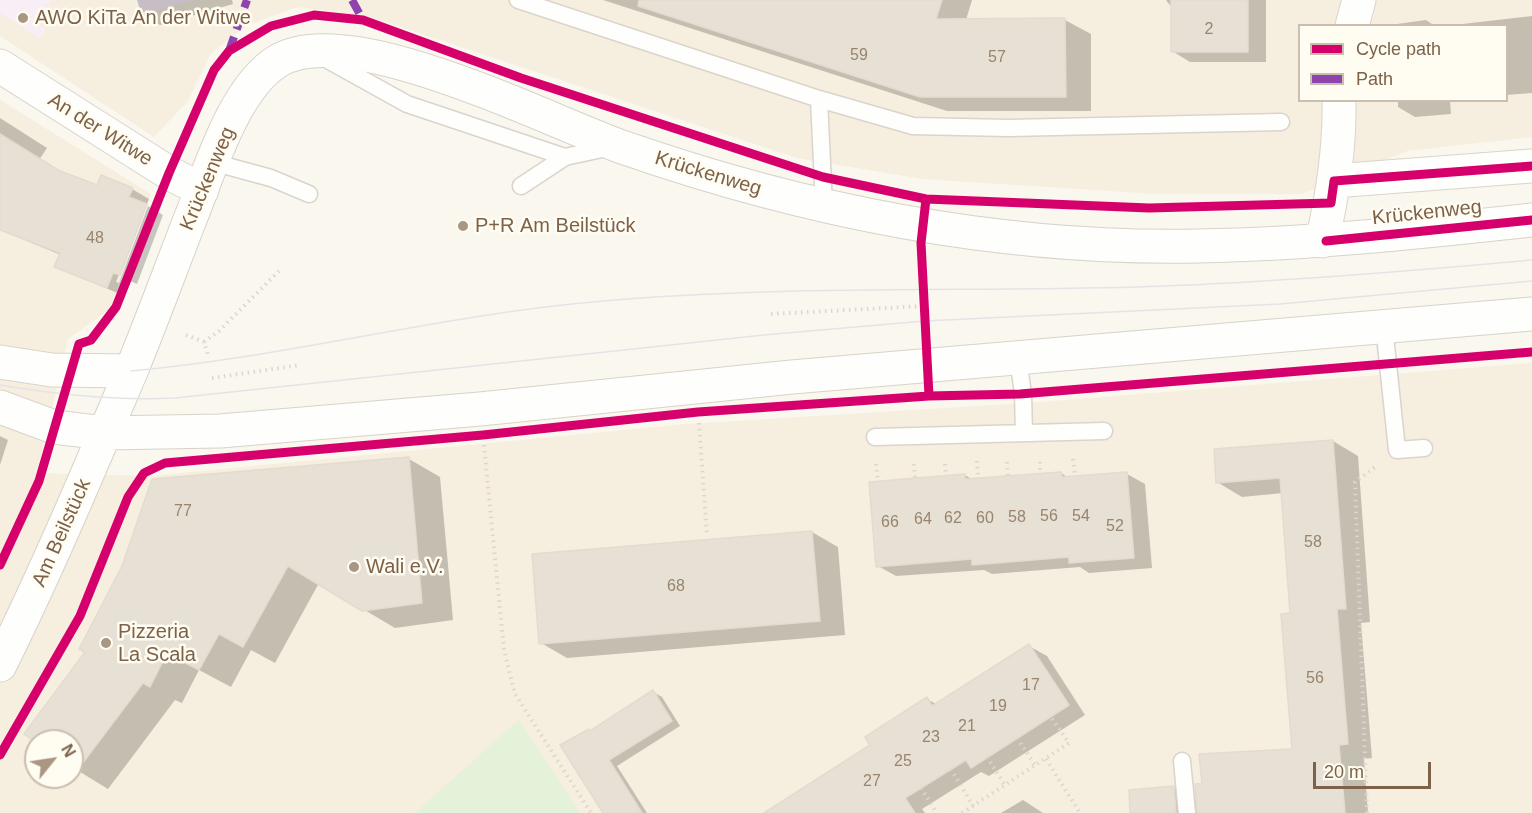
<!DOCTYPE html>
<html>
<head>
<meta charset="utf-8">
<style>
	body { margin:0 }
	#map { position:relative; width:1532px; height:813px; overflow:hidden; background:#faf7ee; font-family:Arial,sans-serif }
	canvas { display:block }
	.legend { position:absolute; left:1298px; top:24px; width:210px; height:78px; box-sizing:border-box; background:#fffcf2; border:2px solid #cbbeae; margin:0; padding:8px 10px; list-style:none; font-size:18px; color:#7d6249 }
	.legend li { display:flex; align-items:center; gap:12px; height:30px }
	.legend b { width:30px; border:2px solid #cbbeae }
	.north { position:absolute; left:24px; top:729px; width:60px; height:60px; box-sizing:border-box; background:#fffcf2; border:2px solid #cbbeae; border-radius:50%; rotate:60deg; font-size:16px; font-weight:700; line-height:24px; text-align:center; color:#7d6249 }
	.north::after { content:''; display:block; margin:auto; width:21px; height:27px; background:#a99683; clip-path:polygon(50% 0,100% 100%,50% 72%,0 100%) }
	.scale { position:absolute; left:1313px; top:762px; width:118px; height:27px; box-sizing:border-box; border:3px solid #7d6249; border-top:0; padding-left:8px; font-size:18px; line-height:21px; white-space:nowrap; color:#7d6249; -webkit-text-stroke:4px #fffcf2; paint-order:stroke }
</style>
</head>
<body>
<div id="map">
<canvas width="1532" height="813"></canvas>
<ul class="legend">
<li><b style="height:8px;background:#d6006c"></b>Cycle path</li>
<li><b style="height:8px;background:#8e44ad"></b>Path</li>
</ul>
<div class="north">N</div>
<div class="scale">20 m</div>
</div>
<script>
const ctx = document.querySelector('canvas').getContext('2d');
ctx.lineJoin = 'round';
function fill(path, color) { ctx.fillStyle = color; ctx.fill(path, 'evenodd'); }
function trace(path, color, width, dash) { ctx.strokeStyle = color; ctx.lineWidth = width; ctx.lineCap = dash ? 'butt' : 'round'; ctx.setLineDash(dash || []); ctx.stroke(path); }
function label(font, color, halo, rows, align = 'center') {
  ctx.font = font + ' Arial,sans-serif'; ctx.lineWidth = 5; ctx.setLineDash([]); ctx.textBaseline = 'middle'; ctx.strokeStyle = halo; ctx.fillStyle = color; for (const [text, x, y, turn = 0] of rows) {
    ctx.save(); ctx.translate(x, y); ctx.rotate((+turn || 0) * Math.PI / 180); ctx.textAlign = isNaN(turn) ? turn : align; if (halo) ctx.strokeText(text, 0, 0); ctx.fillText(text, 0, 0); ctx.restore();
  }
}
const residential = new Path2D(`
	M0 0H1532V137L1407 151 1302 194H1156L923 179 797 158 367 16 297 7 248 25 211 53 188 101 154 137 0 36ZM1300 26H1506V100H1300Z
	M0 100 151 194 110 309 68 339 37 473 150 476 687 424 1028 403 1532 363V813H0ZM36 741H72V777H36Z`);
const education = new Path2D(`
	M0 0H51L36 22 46 30 40 38 0 13Z
	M136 0H194L140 15Z`);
const green = new Path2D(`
	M519 720 580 813H415Z`);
const shadow = new Path2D(`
	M137 0H232L233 4 160 25 141 14Z
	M603 0H972L966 20H1065L1091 34V111H947Z
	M1166 0H1266V62H1190L1172 51V8Z
	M1532 16V93L1506 95V26H1445Z
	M1426 20 1435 26H1390V25Z
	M1398 100H1455L1450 101 1451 114 1415 117 1398 107Z
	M0 118 47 148 39 160 61 173 98 187 132 189 149 199 116 282 119 283 148 206 163 215 137 284 130 281 124 296 56 266 61 255 0 230Z
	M0 436 8 440 0 465Z
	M1333 441 1358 456 1370 622 1361 623 1372 758 1364 759 1368 813H1134L1173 787 1198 801 1204 785 1294 750 1292 614 1283 493 1242 497 1217 482Z
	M409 459 440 477 453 620 395 628 319 583 275 663 251 650 231 687 199 670 182 703 175 700 108 789 72 767V741H36Z
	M1061 473 1069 478 1127 474 1145 484 1152 568 1089 573 1080 567 992 574 984 570 896 576 878 566 965 475 973 480Z
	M812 532 838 547 845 635 567 658 541 643Z
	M1029 646 1047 656 1085 715 989 776 981 772 922 809 925 813H771L872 746 927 699 936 704Z
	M653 692 662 697 680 726 617 766 647 813H605L591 732Z
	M1023 800 1043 813H1001Z`);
const building = new Path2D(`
	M639 0H942L936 19 1065 18 1066 97H920L638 6Z
	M1171 0H1248V52H1171Z
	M0 134 58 170 97 185 101 175 133 188 129 197 147 204 120 275 113 273 107 288 54 267 60 253 0 230Z
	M1333 440 1346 609H1337L1348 744 1339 745 1345 813H1197L1195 784H1202L1199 754 1292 749 1281 614 1290 613 1280 478 1216 483 1214 449Z
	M409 457 422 603 362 611 288 566 243 647 219 634 199 670 167 653 150 687 143 683 76 772 72 769V741L36 743 24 734 85 652 79 649 122 566 152 479Z
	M1061 472 1062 477 1127 472 1134 558 1069 563V557L972 565V559L876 567 869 482 965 474V479Z
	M812 531 820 621 539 644 532 554Z
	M1029 644 1069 705 971 768 966 760 905 798 915 813H764L870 745 865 737 927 697 932 706Z
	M653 690 672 721 609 760 642 813H603L560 745 589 729 590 731Z
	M1174 786 1176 813H1130L1129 790Z`);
const path = new Path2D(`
	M771 314 924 306
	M186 335 204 342 208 355
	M204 342 219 331 279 271
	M212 378 300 365
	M699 423 707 536
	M484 445 504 650 515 694 591 813
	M1073 459 1075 476
	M977 461 978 478
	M1007 462 1008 476
	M1040 462V473
	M876 464 878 481
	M914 464 915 478
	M945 464 946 475
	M1017 738 1035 765
	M987 757 1005 785
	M1046 759 1080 813
	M951 769 973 806
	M921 788 937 813
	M962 813 1069 743 1051 717
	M1367 813 1355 482 1375 467`);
const lane = new Path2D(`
	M518 0 819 99 913 126 1009 128 1281 122
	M326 59 407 104 565 157
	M819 99 824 206
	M212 162 271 178 309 194
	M521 186 565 157 611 147
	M1384 326 1397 450 1424 448
	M1018 358 1023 394 1024 433
	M875 437 1104 431
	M1182 761 1187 813`);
const street = new Path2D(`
	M1352 26 1359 0
	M0 66 169 173 202 190
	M1334 181 1532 166
	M1322 241C1333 194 1340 148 1339 100
	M0 362 52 370 131 371
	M0 407 54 427 104 433`);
const secondary = new Path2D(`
	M104 433 220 431 480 409 792 377 1532 314
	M0 665C48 568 90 468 132 369 152 320 170 271 189 222 208 176 233 88 278 61 348 18 546 120 622 147 806 211 1003 250 1199 246 1311 244 1421 232 1532 220`);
const tram = new Path2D(`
	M131 371C286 357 437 316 592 302 773 285 956 292 1137 287 1269 283 1401 272 1532 260
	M0 385C59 395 115 401 175 398L764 335 924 321 1280 304 1532 281`);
const quiet = new Path2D(`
	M352 0 363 20
	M229 51 247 0`);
const cycleway = new Path2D(`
	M926 199 921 243 929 396
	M1326 241 1532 220
	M0 565 39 481 79 344 91 340 116 307 169 173 214 70 229 51 271 26 314 15 363 20 521 78 823 177 926 199 1149 208 1331 203 1334 181 1532 166
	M0 755 80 616 128 497 144 473 165 463 483 435 698 412 929 396 1020 394 1532 352`);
const markers = [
	[23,18,6,"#a99683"],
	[463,226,6,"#a99683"],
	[354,567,6,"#a99683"],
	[106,643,6,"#a99683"]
];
const numberNames = [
	["2",1209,30],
	["59",859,56],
	["57",997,58],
	["48",95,239],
	["77",183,512],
	["56",1049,517],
	["54",1081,517],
	["58",1017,518],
	["62",953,519],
	["60",985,519],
	["64",923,520],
	["66",890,523],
	["52",1115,527],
	["58",1313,543],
	["68",676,587],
	["56",1315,679],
	["17",1031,686],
	["19",998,707],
	["21",967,727],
	["23",931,738],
	["25",903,762],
	["27",872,782]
];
const poiNames = [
	["AWO KiTa An der Witwe",35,18],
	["P+R Am Beilstück",475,226],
	["Wali e.V.",366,567],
	["Pizzeria",118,632],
	["La Scala",118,655]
];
const streetNames = [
	["An der Witwe",100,130,32],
	["Krückenweg",708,174,17],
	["Krückenweg",208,179,-67],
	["Krückenweg",1427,213,-6],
	["Am Beilstück",62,533,-66]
];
fill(residential, '#f6eede');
fill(education, '#f8eef5');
fill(green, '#e3f2d8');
fill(shadow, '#0003');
fill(building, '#e7e0d5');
trace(building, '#e4dbcf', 1.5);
trace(lane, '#dad4cc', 19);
trace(street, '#dad4cc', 35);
trace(secondary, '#d8d3c9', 35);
trace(path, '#ddd6ce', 4, [1.5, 4.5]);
trace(lane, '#fefefc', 16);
trace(street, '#fefefc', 33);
trace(secondary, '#fefefc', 33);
trace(tram, '#e6e3e6', 1.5);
trace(quiet, '#8e44ad', 8, [15, 8]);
trace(cycleway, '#d6006c', 9);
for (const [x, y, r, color] of markers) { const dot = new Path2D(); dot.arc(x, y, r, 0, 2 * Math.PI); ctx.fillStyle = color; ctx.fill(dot); trace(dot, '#fffcf2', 2); }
label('16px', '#99846e', null, numberNames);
label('20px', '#7d6249', '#fffcf2', poiNames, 'left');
label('20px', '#7d6249', '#fffcf2', streetNames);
</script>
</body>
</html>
